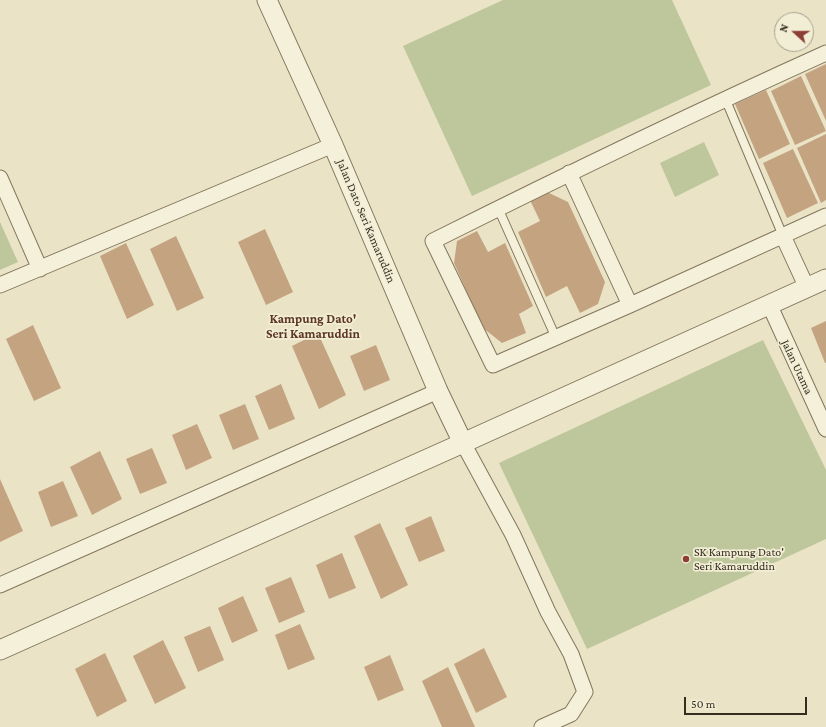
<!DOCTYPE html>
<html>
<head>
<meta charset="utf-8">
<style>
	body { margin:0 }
	#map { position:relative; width:826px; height:727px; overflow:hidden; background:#eae3c6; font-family:"Crimson Pro",serif }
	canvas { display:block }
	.north { position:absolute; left:774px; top:12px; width:40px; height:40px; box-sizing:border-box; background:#f2edd5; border:1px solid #a6a08d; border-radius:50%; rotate:291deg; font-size:11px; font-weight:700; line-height:16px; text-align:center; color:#352d20 }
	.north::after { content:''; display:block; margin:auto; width:14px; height:18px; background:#8c3e34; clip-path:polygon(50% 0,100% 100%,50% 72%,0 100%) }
	.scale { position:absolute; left:684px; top:697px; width:123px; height:18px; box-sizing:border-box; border:2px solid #352d20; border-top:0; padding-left:5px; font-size:12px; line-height:14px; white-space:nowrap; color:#352d20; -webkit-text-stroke:3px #f2edd5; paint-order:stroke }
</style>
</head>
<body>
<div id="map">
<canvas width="826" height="727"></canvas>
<div class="north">N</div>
<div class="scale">50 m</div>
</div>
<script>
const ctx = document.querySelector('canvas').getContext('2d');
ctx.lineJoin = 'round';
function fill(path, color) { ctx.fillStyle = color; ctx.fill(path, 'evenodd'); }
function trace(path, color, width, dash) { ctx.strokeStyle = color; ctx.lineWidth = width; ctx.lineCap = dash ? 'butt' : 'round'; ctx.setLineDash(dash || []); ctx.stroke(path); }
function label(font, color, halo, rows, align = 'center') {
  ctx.font = font + ' "Crimson Pro",serif'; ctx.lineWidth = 3.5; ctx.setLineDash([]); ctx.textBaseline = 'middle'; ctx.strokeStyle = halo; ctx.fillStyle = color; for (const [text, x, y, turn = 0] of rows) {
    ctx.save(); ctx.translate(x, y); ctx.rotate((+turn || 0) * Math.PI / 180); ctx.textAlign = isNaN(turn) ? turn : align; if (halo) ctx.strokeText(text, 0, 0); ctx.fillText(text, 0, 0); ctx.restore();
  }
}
const green = new Path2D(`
	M503 0H672L711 85 472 196 403 46Z
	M704 142 719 175 675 197 660 163Z
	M0 222 18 262 0 270Z
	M763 340 826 470V539L587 649 499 463Z`);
const building = new Path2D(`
	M826 64V121L805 74Z
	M801 76 826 131 795 145 771 91Z
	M766 90 790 144 759 159 735 104Z
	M826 134V200L821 203 797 148Z
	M793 149 818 203 787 218 763 163Z
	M547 192 568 202 605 282 598 304 580 313 567 286 546 297 518 232 540 221 530 200Z
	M265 229 293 292 266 305 238 242Z
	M477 231 488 252 505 243 533 306 519 314 526 333 502 343 483 328 454 263 457 241Z
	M176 236 204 298 177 311 150 249Z
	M126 243 154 305 127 319 100 256Z
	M826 321V363H825L811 328Z
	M33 325 61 388 34 401 6 339Z
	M318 333 346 395 319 409 292 346Z
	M376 345 390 380 364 391 350 356Z
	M281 384 295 419 269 430 255 396Z
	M245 404 259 439 233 450 219 415Z
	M197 424 212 458 186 470 172 435Z
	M152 448 167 483 140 494 126 459Z
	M100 451 122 499 92 515 70 467Z
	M0 479 23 531 0 542Z
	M63 481 78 516 51 527 38 492Z
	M431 516 445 551 419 562 405 528Z
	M380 523 408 585 381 599 354 536Z
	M342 553 356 588 329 599 316 565Z
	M291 577 305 612 279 623 265 588Z
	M243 596 258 631 232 643 218 608Z
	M300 624 315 659 288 670 275 635Z
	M210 626 224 660 198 672 184 637Z
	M163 640 186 688 155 704 133 656Z
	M484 648 507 697 476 713 454 664Z
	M105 653 127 701 97 717 75 669Z
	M390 655 404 690 378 701 364 667Z
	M448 667 475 727H442L422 681Z`);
const service = new Path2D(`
	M725 98 783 236
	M498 208 556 338`);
const minor = new Path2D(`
	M826 53C693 113 563 176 433 241L493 365 630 305 826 216
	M569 173 630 305
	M0 178 40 269
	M783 236 807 288
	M0 285 333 145
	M769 304 826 429
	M463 443 513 535 548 612 571 654 585 692 571 714 542 727
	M0 585 438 391`);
const tertiary = new Path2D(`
	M267 0 333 145 438 391 463 443
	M0 650 463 443 826 279`);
const markers = [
	[686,559,4,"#8c3e34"]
];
const streetNames = [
	["Jalan Dato Seri Kamaruddin",366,221,67],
	["Jalan Utama",797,367,65]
];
const poiNames = [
	["SK Kampung Dato'",694,552],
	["Seri Kamaruddin",694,566]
];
const neighbourhoodNames = [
	["Kampung Dato'",313,319],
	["Seri Kamaruddin",313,334]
];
fill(green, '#bdc79b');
fill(building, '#c4a480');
trace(service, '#83765e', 10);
trace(minor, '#83765e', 17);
trace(tertiary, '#83765e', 21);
trace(service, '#f5f0d9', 8);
trace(minor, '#f5f0d9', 15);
trace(tertiary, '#f5f0d9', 19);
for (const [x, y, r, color] of markers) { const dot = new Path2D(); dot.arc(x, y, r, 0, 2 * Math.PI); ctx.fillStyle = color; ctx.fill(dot); trace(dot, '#f2edd5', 1.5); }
label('12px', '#352d20', '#f2edd5', streetNames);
label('12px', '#352d20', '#f2edd5', poiNames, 'left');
label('bold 13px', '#5d3724', '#f2edd5', neighbourhoodNames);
</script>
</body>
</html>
